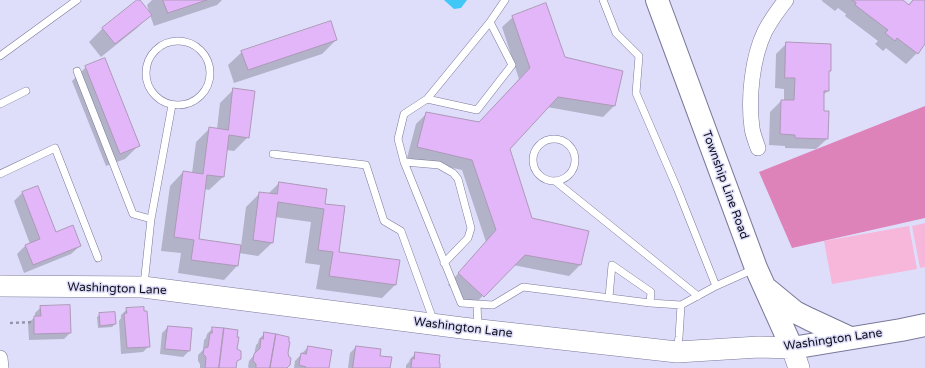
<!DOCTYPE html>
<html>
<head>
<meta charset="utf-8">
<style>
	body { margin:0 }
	canvas { display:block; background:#dedefb }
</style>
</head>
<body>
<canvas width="925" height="368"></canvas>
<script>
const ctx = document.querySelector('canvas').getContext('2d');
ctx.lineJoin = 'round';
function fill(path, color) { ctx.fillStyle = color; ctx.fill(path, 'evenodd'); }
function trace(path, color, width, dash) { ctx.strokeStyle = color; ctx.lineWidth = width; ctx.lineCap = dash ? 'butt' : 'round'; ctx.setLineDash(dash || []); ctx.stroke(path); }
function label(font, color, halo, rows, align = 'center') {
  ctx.font = font + ' "Varela Round",sans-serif'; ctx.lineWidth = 3; ctx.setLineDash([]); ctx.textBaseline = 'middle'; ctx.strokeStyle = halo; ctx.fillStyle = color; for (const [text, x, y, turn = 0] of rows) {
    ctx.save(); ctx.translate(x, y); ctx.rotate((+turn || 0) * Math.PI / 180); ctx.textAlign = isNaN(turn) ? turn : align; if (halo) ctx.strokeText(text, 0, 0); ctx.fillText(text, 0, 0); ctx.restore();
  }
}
const green = new Path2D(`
	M925 223V267L920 268 912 226Z
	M909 226 917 269 832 284 824 241Z`);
const forest = new Path2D(`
	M925 106V218L792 248 759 172Z`);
const water = new Path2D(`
	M444 0H467L461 8 454 9Z`);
const shadow = new Path2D(`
	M139 0 150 14 147 5 152 0H222L217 5 154 26 150 15 137 28 101 57 89 42 102 29Z
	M822 0H901L908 5 913 0H925V43L917 53 906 64 886 48 883 51 875 44 878 41 845 16 846 14 838 8 835 11 822 1Z
	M513 17 564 58 622 72 614 106 603 117 547 107 509 149 531 219 588 231 580 265 569 276 513 265 472 307 448 285 486 242 462 170 407 158 416 124 427 113 479 123 519 79 502 27Z
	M336 40 322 54 234 83 228 65 242 52Z
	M787 43 830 71 828 72V91L823 95V112L827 139 816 149 785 148V146L769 145 770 112 781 101H784V89L775 88 776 54Z
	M86 67 138 146 125 159 106 166 72 81Z
	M234 89 248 137 234 151 226 150 223 177 209 190 204 189 198 240 241 246 246 207 260 193 268 194 279 183 324 204 338 253 396 284 382 298 316 289 320 265 305 263 311 222 275 217 272 243 258 256 239 253 237 266 224 280 178 273 181 253 161 251 170 186 183 172 192 173 196 142 210 128 217 129 220 103Z
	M22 193 56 233 80 246 71 254 24 273 17 254 25 246 30 244 14 201Z
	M41 307 70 333 64 339 29 340 28 323 35 317V313Z
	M127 309 149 346 143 352 121 354 119 321 121 318V315Z
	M100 314 115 324 112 327 98 328 97 317Z
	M168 327 191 329 189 351 183 357 160 354 162 333Z
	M213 328 235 368H200V364L198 361V355L203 350 204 340 206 338 207 334Z
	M265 333 286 368H249L248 367 249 361 254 355 256 345 258 343 259 339Z
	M308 347 328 368H294L295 361Z
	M356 347 379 357 389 368H348L350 353Z
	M416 353 439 368H406V365L409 362 410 359Z`);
const building = new Path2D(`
	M137 0H140L152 15 115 44 102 28Z
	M163 0H207L168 13Z
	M852 0H903L909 5 913 0H925V44L918 54 897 38 895 41 885 33 888 30 855 5 856 3Z
	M546 3 565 57 623 71 615 106 558 97 510 149 532 218 589 231 581 265 525 255 484 297 458 273 496 230 472 160 417 147 426 112 479 122 530 68 512 16Z
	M331 21 337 40 248 70 241 51Z
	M786 42 831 44V71H829V91H824V111H829L828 139 795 138V135L780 134 781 100H794L795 78H785Z
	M105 58 140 146 120 154 85 66Z
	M233 88 255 91 249 138 229 135 224 177 207 175 199 239 241 245 238 266 191 260 194 240 174 237 183 171 203 174 209 127 228 130Z
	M279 182 327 189 325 204 345 206 339 252 400 260 396 285 329 276 333 252 318 250 324 209 278 202 273 243 253 240 259 192 277 194Z
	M38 186 56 232 73 225 81 246 33 265 25 245 40 239 22 192Z
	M70 305 71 333 34 334V316H41L40 306Z
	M144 307V311H147L150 347 127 348 124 314 127 313 126 308Z
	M115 312 116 324 100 326 99 313Z
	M168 326 192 328 190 351 165 349Z
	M212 327 224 328 219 368H205L206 357 203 354 204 348 208 347 210 333H212Z
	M224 328 238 330 237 337H239L237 349 241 351V359L237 361 236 368H219Z
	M264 332 276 334 270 368H256V364L253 361 254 354 260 348 261 338 263 339Z
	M276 334 289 337V342H290L288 353 289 357 291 358 290 365 287 368H270Z
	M308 346 332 350 329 368H306V367L299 365 301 353 306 354Z
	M356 346 381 349 380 356 392 357 390 368H353Z
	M415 352 440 355 439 363H440V368H411L412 358 414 359Z`);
const path = new Path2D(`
	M10 323 34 322`);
const lane = new Path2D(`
	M603 0 616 33 639 56 636 93 677 188 716 286 754 269
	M490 22 512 65 477 110 427 99 490 22 505 0
	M146 73a32 32 0 1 1 64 0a32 32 0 1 1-64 0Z
	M0 56 77 0
	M77 71 133 214 151 219
	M427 99 404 114 398 139 404 162 461 303 477 304 478 329
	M0 104 26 91
	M533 160a21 21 0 1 1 42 0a21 21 0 1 1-42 0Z
	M273 154 366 165 384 221 401 231 434 322
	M404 162 439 165 453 173 458 179 471 228 468 238 444 263
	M0 174 55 148 98 258
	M555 181 698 296
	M144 285 151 219 172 105
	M609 297 612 265 651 292 650 303
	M477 304 493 305 523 287 650 303 681 305 679 337 677 349
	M681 305 716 286`);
const street = new Path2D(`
	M758 148C756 142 753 135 752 128 748 98 752 58 765 31 771 20 778 10 786 0
	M0 358 1 368`);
const secondary = new Path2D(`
	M0 286 143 287 462 328 677 352 759 347 792 348 799 368`);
const primary = new Path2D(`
	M657 0 756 268 792 348 901 330 925 325
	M767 289 795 312 809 319 850 338`);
const streetNames = [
	["Township Line Road",725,185,70],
	["Washington Lane",117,289,2],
	["Washington Lane",463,328,7],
	["Washington Lane",833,340,-8]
];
fill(green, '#f6b7db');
fill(forest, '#de83b9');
fill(water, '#42c8f6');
fill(shadow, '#0003');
fill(building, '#e3b6f9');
trace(building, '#ad99b7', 1);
trace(lane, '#797999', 8);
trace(street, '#797999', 16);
trace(secondary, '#797999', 22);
trace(primary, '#797999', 24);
trace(path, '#9393aa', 2.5, [3, 3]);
trace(lane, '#fff', 7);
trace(street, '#fff', 15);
trace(secondary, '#fff', 21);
trace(primary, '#fff', 22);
label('12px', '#0d0d19', '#dedefb', streetNames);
</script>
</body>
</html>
